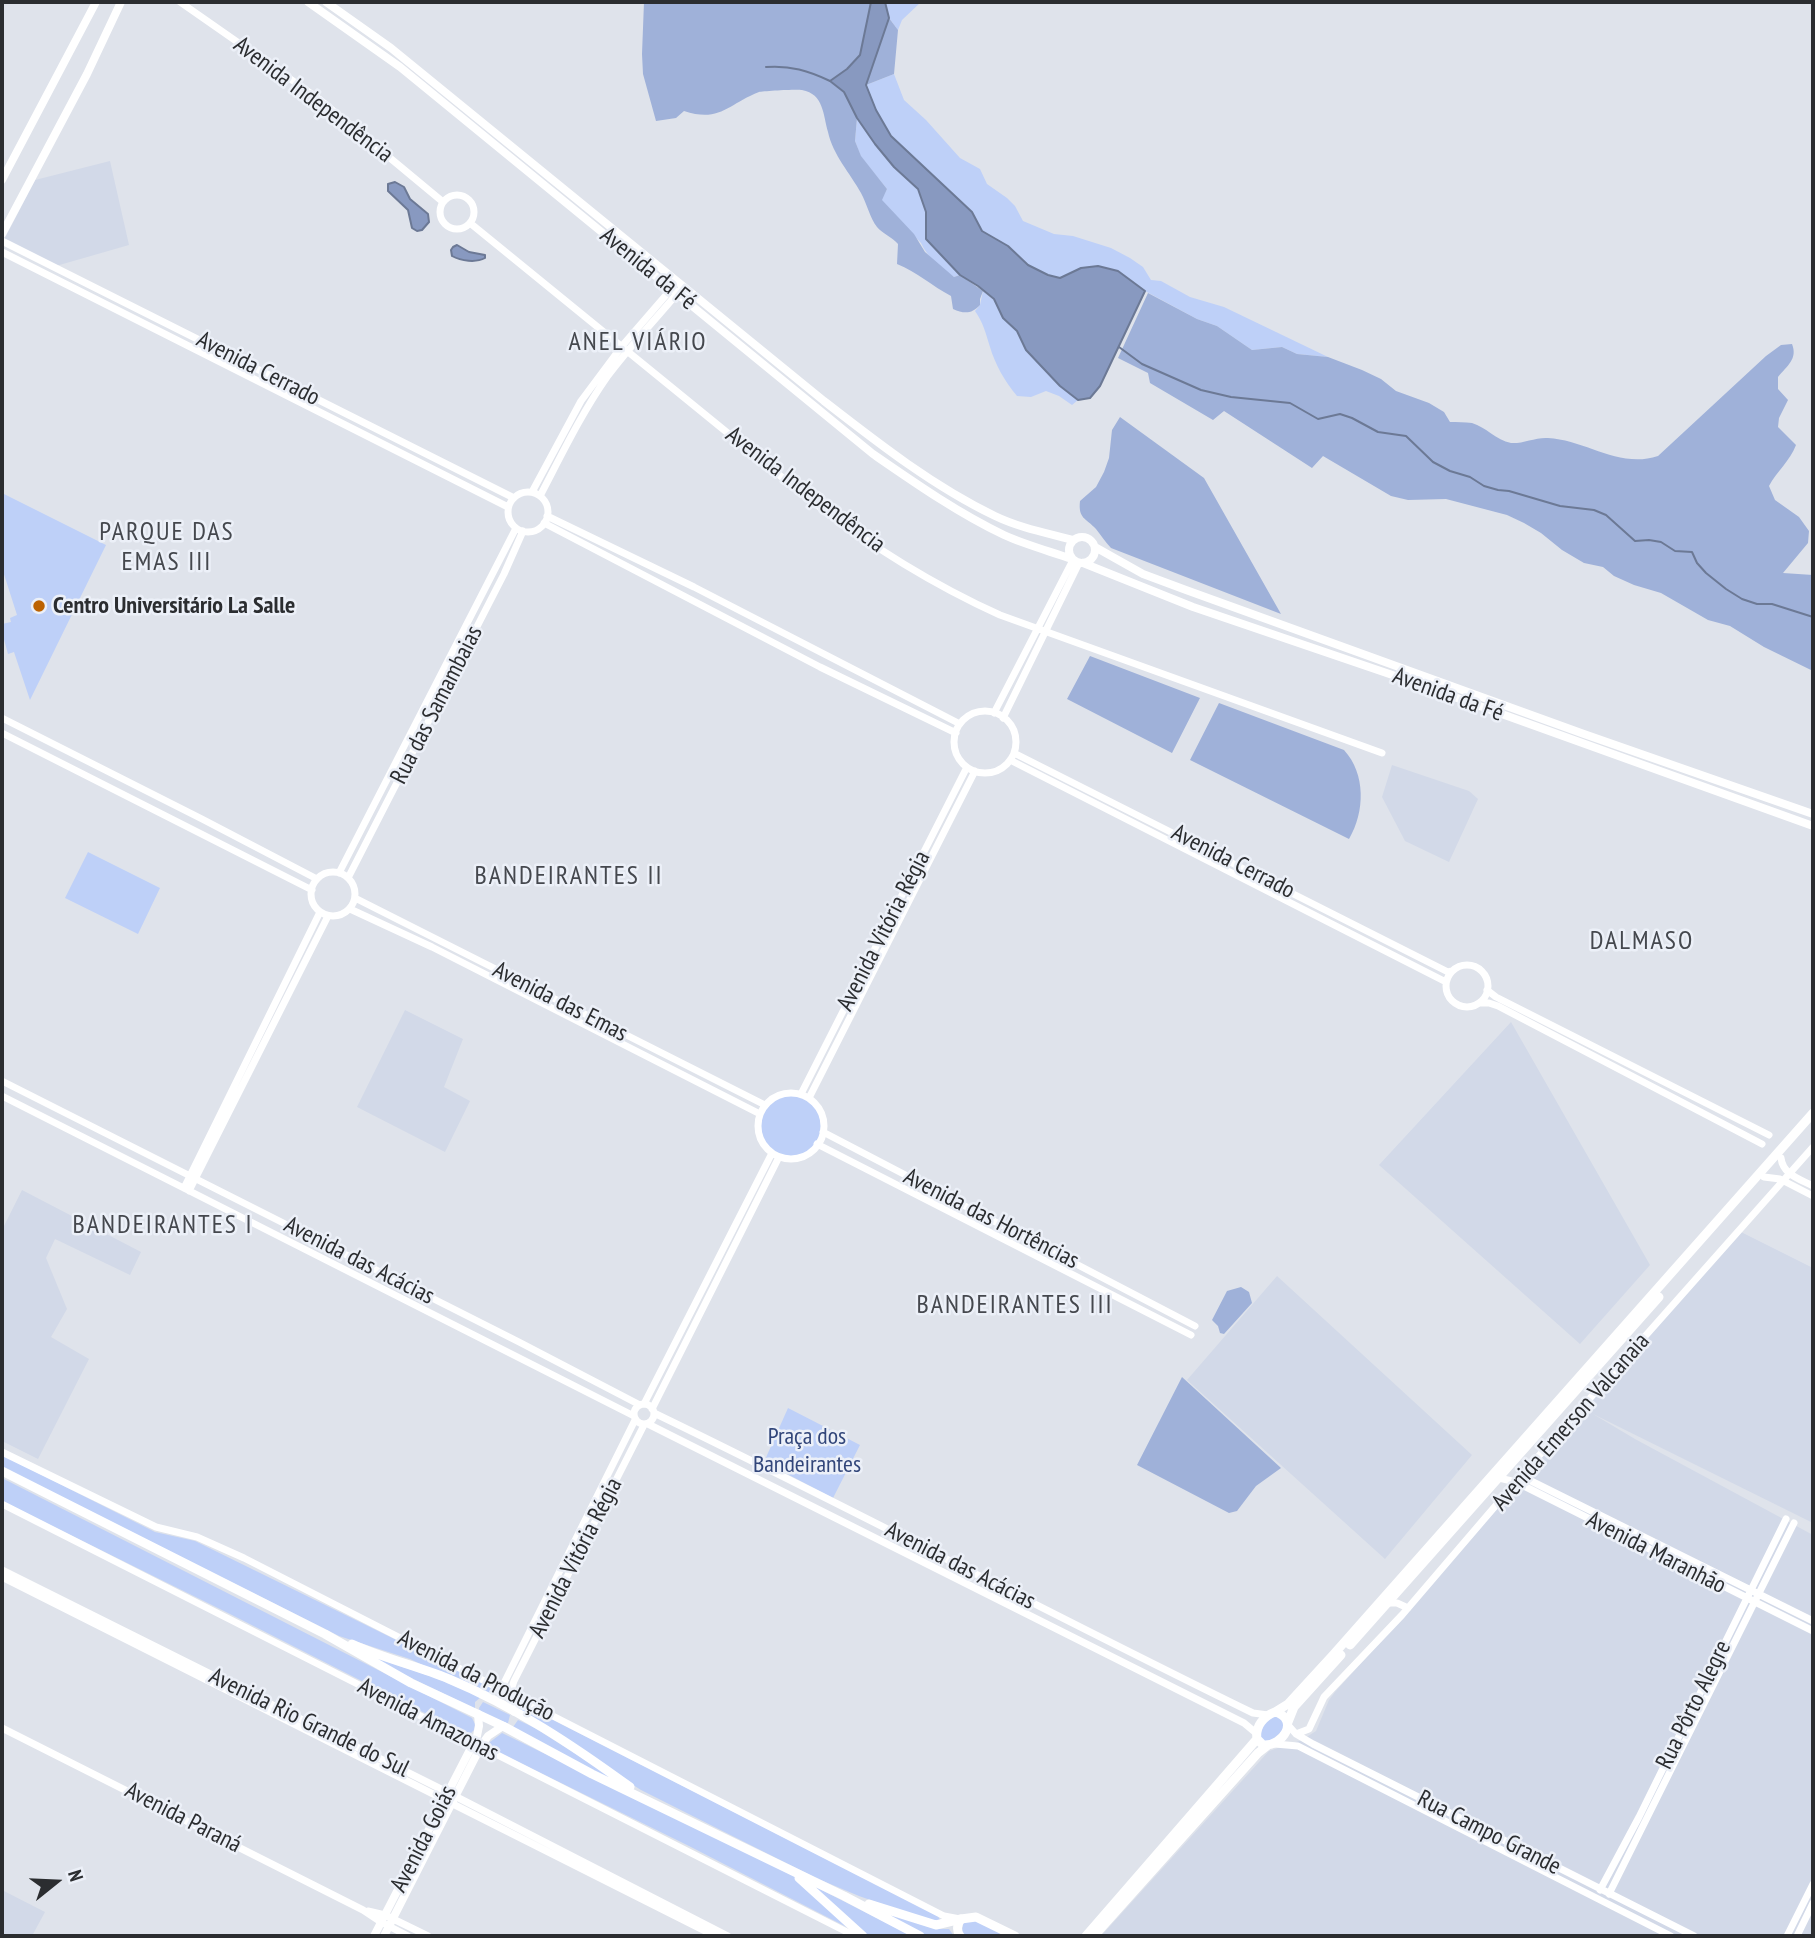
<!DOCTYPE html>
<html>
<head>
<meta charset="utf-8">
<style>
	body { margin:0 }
	#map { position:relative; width:1815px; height:1938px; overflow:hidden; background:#dfe3eb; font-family:"PT Sans Narrow",sans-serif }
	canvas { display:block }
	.frame { position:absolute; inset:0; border:4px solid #2b2d30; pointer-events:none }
	.north { position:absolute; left:21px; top:1847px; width:70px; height:70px; -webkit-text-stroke:5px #ecf0f8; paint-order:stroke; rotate:72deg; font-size:19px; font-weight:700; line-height:28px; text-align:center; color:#2b2d30 }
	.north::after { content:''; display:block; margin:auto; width:24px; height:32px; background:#2b2d30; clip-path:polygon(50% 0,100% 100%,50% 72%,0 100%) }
</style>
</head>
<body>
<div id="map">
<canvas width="1815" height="1938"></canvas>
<div class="frame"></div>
<div class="north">N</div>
</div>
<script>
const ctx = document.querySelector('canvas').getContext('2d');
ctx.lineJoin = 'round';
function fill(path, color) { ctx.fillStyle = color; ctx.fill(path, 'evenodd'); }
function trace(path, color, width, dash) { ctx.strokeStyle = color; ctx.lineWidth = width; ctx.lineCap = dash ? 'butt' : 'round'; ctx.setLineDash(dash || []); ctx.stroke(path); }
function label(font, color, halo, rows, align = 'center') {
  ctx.font = font + ' "PT Sans Narrow",sans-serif'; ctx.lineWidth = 5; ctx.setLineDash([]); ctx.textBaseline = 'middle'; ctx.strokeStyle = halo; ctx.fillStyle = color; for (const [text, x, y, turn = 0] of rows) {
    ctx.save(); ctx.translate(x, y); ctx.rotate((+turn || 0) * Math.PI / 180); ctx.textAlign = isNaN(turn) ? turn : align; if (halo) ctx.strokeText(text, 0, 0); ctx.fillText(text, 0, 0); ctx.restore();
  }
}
const built = new Path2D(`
	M110 161 129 245 56 266 4 240 35 180Z
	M1392 765 1469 791 1478 799 1449 862 1405 841 1382 797Z
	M405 1010 463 1039 444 1087 470 1101 445 1152 357 1107Z
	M1511 1022 1650 1265 1580 1344 1379 1165Z
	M22 1190 141 1252 130 1275 55 1239 46 1258 67 1309 51 1337 89 1359 38 1459 2 1441V1230Z
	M1739 1231 1813 1268V1523L1593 1414 1635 1439 1813 1535V1936H1101L1269 1751 1302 1740 1316 1731 1329 1700 1335 1692 1403 1617Z
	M1277 1276 1472 1455 1385 1559 1187 1380Z
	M2 1890 45 1912 32 1936H2Z`);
const green = new Path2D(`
	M885 2H921L902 20 898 30 889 18Z
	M894 74 904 100 926 120 960 158 980 169 987 184 1007 198 1015 206 1023 221 1054 234 1073 236 1111 248 1130 258 1143 267 1151 280 1161 281 1190 297 1224 307 1328 357 1297 354 1282 347 1252 350 1217 326 1197 319 1145 291 1118 271 1098 266 1081 268 1061 278 1048 275 1028 265 1008 246 982 231 972 212 891 136 876 110 866 85Z
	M857 118 875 144 894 167 918 189 926 212 927 239 960 275 954 277C941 270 927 256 921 243L881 200 887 189 861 157 855 141Z
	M983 291 994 300 1003 318 1017 331 1026 350 1060 386 1078 400 1072 405 1059 396 1046 391 1031 397 1017 396C1005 382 995 364 990 347 986 334 983 322 975 311L980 305Z
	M2 493 106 545 30 700 14 652 8 654 2 632V624L11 622 10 618 17 615 2 568Z
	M88 852 160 888 138 934 65 898Z
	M759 1126a31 31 0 1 1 62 0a31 31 0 1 1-62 0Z
	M788 1408 860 1445 833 1498 764 1462Z
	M2 1455 155 1532 195 1541 494 1688C493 1693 490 1694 485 1695L410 1659 339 1636 2 1467Z
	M2 1478 472 1718 475 1724 474 1730 470 1734H466L232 1615 2 1501Z
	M360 1653 433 1677 481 1697 475 1702V1709Z
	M483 1702 510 1715 508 1723 504 1724 480 1713 479 1708Z
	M518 1702 938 1916 940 1920 930 1921 859 1896 816 1878 641 1790 519 1712Z
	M1278 1716 1284 1722 1283 1730 1270 1742 1264 1741 1260 1737 1263 1724 1273 1717Z
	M518 1720 535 1728 623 1784 614 1782 513 1727Z
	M502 1733 737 1847 912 1936H864L689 1846 488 1747 490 1742Z
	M854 1902 935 1929H949L954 1936H928Z
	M975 1920 1006 1936H967L962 1932 963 1924 965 1922Z`);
const forest = new Path2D(`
	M644 2H871L860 55 847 69 831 81 844 92 857 118 855 141 861 156 887 189 882 200 914 234 925 252 954 277 960 275 983 291 980 299V305C972 314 964 314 953 309L951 296C932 286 917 272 897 264L898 244C892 237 882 233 877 227 870 218 867 204 861 193 850 173 833 155 828 132 823 115 824 94 802 90 797 89 763 91 759 92 728 104 720 123 684 111L676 118 656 121 643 74 642 54Z
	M889 18 898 30 894 74 866 85Z
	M1148 293 1197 319 1217 326 1252 350 1282 347 1297 354 1328 357 1362 370 1381 379 1396 391 1429 403 1444 412 1450 422C1457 422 1465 422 1472 423 1486 427 1496 440 1511 443 1522 444 1536 437 1548 438 1586 440 1619 469 1658 456L1766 356 1781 345 1792 344C1798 359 1787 366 1778 377V389L1788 400 1779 418 1778 427 1796 445C1790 461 1777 471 1769 486L1775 500 1799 517 1809 531 1808 543 1783 573 1813 575V671L1764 647 1730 626 1708 620 1661 593 1634 585 1614 576 1603 567 1584 563 1562 550 1541 533 1524 523 1507 515 1446 499 1408 500 1391 496 1323 456 1312 468 1224 411 1213 420 1150 383 1148 373 1118 358Z
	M1120 417 1204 478 1281 614 1111 548C1105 542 1101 535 1096 529 1086 518 1078 519 1080 501L1096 487 1104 472 1109 458 1112 430Z
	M1090 656 1200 698 1172 753 1067 699Z
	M1219 703 1344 750C1366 774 1365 812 1349 839L1190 760Z
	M1241 1287 1249 1292 1252 1303 1224 1334 1220 1333 1218 1326 1212 1320 1227 1291Z
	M1182 1377 1281 1468 1256 1486 1237 1511 1229 1513 1137 1465Z`);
const water = new Path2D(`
	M871 2H885L889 18 866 85 876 110 891 136 972 212 982 231 1008 246 1028 265 1048 275 1060 278 1081 268 1098 266 1118 271 1145 291 1100 386 1090 398 1078 400 1060 386 1026 350 1017 331 1003 318 994 299 978 286 960 275 926 239V212L918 189 894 167 875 144 857 118 844 92 830 81 847 69 860 55Z
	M395 182 404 187 410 199 428 214 429 222 422 230 417 231 412 228 408 210 388 191V184Z
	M457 245 469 252 485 255V258C476 263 461 261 452 256L451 250 453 247Z`);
const stream = new Path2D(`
	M766 67C790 65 809 71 830 81
	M1119 347 1142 364 1201 390 1231 397 1290 403 1318 419 1340 414 1352 418 1378 432 1406 436 1433 462 1450 471 1470 477 1484 486 1498 490 1509 491 1560 506 1594 510 1606 515 1635 541 1649 540 1661 542 1675 551 1692 552 1697 563 1706 573 1726 589 1742 599 1757 604H1772L1813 617`);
const tertiary = new Path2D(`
	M180 2 319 99 443 202
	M440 212a17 17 0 1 1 34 0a17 17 0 1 1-34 0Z
	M470 223 805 496C865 542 931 584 1000 615L1382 753
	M2 241 514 498
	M2 252 508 507
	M532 492 581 401 622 346 673 287
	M508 512a20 20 0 1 1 40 0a20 20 0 1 1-40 0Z
	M540 496C561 456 581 414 607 377 630 346 656 319 681 289
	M547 516 694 587 960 724
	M544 523 820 667 956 733
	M954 742a31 31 0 1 1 62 0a31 31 0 1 1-62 0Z
	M994 713 1073 560
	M2 718 202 819 317 879
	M1003 718 1079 563
	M2 733 312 890
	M1014 753 1448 972 1451 971
	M1010 760 1446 982
	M311 894a22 22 0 1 1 44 0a22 22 0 1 1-44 0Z
	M339 873 516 528
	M348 878 504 574 523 531
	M355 898 765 1105
	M350 909 432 947 760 1114
	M1446 986a21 21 0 1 1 42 0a21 21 0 1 1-42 0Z
	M1487 990 1496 997 1769 1135
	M1479 1003H1489L1498 1006 1762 1144
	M2 1081 519 1342 640 1405
	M758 1126a33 33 0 1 1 66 0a33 33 0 1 1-66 0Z
	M801 1094 967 767
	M2 1096 634 1416
	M809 1098 975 771
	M823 1132 1195 1326
	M817 1144 1191 1335
	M1781 1158C1783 1175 1800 1179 1813 1186
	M1764 1177 1780 1179 1813 1196
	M184 1188 320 912
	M189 1191 328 916
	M634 1414a10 10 0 1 1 20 0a10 10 0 1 1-20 0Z
	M644 1404 772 1153
	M652 1409 779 1157
	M654 1413C855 1510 1052 1615 1253 1713L1268 1715
	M648 1424 1244 1723 1256 1733
	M2 1452 156 1527 197 1537 244 1558 944 1916 960 1919
	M1521 1476 1813 1621
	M1499 1478 1516 1482 1813 1631
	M2 1504 855 1936
	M2 1570 447 1792 728 1936
	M2 1577 715 1936
	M1387 1603H1397L1408 1608
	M501 1689 635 1420
	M514 1712 510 1693 514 1681 644 1425
	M1288 1725 1296 1734 1313 1744 1694 1936
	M2 1728 363 1910 381 1922 408 1936
	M1296 1734 1309 1729 1324 1697 1402 1615 1521 1476 1813 1147
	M1275 1744 1298 1746 1671 1936
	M1600 1890 1639 1817 1786 1519
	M1609 1894 1794 1523
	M368 1911 385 1915 428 1936
	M1787 1936 1813 1884
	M1797 1936 1813 1903`);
const secondary = new Path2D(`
	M308 2 400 67 873 454C915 483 958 513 1004 535 1026 545 1049 551 1072 559
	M326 2 391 48 824 401C878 443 933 486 995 516 1020 528 1047 533 1073 540
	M2 180 96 2
	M2 234 87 74 121 2
	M1069 550a13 13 0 1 1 26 0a13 13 0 1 1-26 0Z
	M1095 547 1143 574 1186 590 1584 734 1813 814
	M1083 563 1193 607 1410 681 1813 826
	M374 1936 477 1736 479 1726 478 1714
	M384 1936 481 1746 488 1736 503 1726`);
const primary = new Path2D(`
	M1350 1645 1659 1297
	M1275 1712 1288 1704 1333 1655 1813 1113
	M1275 1712C1300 1719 1283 1747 1263 1745L1257 1739C1255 1726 1264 1716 1275 1712Z
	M1288 1722 1294 1707 1341 1655
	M960 1936C956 1930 957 1925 961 1919L976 1917 1015 1936
	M1086 1936 1257 1739
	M1094 1936 1258 1753 1267 1746`);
const trunk = new Path2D(`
	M2 1471 325 1634 411 1683 503 1726 592 1774 844 1896 920 1936
	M352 1644C383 1658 417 1666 449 1679 514 1706 574 1746 630 1787
	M799 1878 863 1936
	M869 1904 936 1925 961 1919`);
const markers = [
	[39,606,7,"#bc6201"]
];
const streetNames = [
	["Avenida Independência",313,100,37],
	["Avenida da Fé",648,269,39],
	["Avenida Cerrado",258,369,27],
	["Avenida Independência",805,490,37],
	["Avenida da Fé",1448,695,20],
	["Rua das Samambaias",437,705,-63],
	["Avenida Cerrado",1233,862,27],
	["Avenida Vitória Régia",884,931,-63],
	["Avenida das Emas",560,1002,27],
	["Avenida das Hortências",991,1219,27],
	["Avenida das Acácias",359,1261,27],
	["Avenida Emerson Valcanaia",1571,1422,-49],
	["Avenida Maranhão",1656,1553,27],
	["Avenida Vitória Régia",576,1558,-63],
	["Avenida das Acácias",960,1566,27],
	["Avenida da Produção",476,1676,27],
	["Rua Pôrto Alegre",1694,1705,-64],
	["Avenida Amazonas",428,1720,27],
	["Avenida Rio Grande do Sul",309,1723,26],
	["Avenida Paraná",183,1818,27],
	["Rua Campo Grande",1489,1833,27],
	["Avenida Goiás",424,1839,-63]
];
const poiNames = [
	["Centro Universitário La Salle",53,606]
];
const parkNames = [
	["Praça dos",807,1437],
	["Bandeirantes",807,1465]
];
const neighbourhoodNames = [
	["ANEL VIÁRIO",638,343],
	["PARQUE DAS",167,533],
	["EMAS III",167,563],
	["BANDEIRANTES II",569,877],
	["DALMASO",1642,942],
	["BANDEIRANTES I",163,1226],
	["BANDEIRANTES III",1015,1306]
];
fill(built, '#d2d9e8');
fill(green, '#bed0f8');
fill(forest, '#9fb1d9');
fill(water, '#8899c0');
trace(water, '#6c7995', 2);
trace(stream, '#6c7995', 2);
trace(tertiary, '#fff', 7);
trace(secondary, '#fff', 8);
trace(primary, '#fff', 9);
trace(trunk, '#fff', 9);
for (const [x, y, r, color] of markers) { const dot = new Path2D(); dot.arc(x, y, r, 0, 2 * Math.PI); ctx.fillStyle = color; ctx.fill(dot); trace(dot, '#ecf0f8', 2.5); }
label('24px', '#2b2d30', '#ecf0f8', streetNames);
label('bold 24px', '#2b2d30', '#ecf0f8', poiNames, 'left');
label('24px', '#32467a', '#ecf0f8', parkNames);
ctx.letterSpacing = '2px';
label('26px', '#45484e', '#ecf0f8', neighbourhoodNames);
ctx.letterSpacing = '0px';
</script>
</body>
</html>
